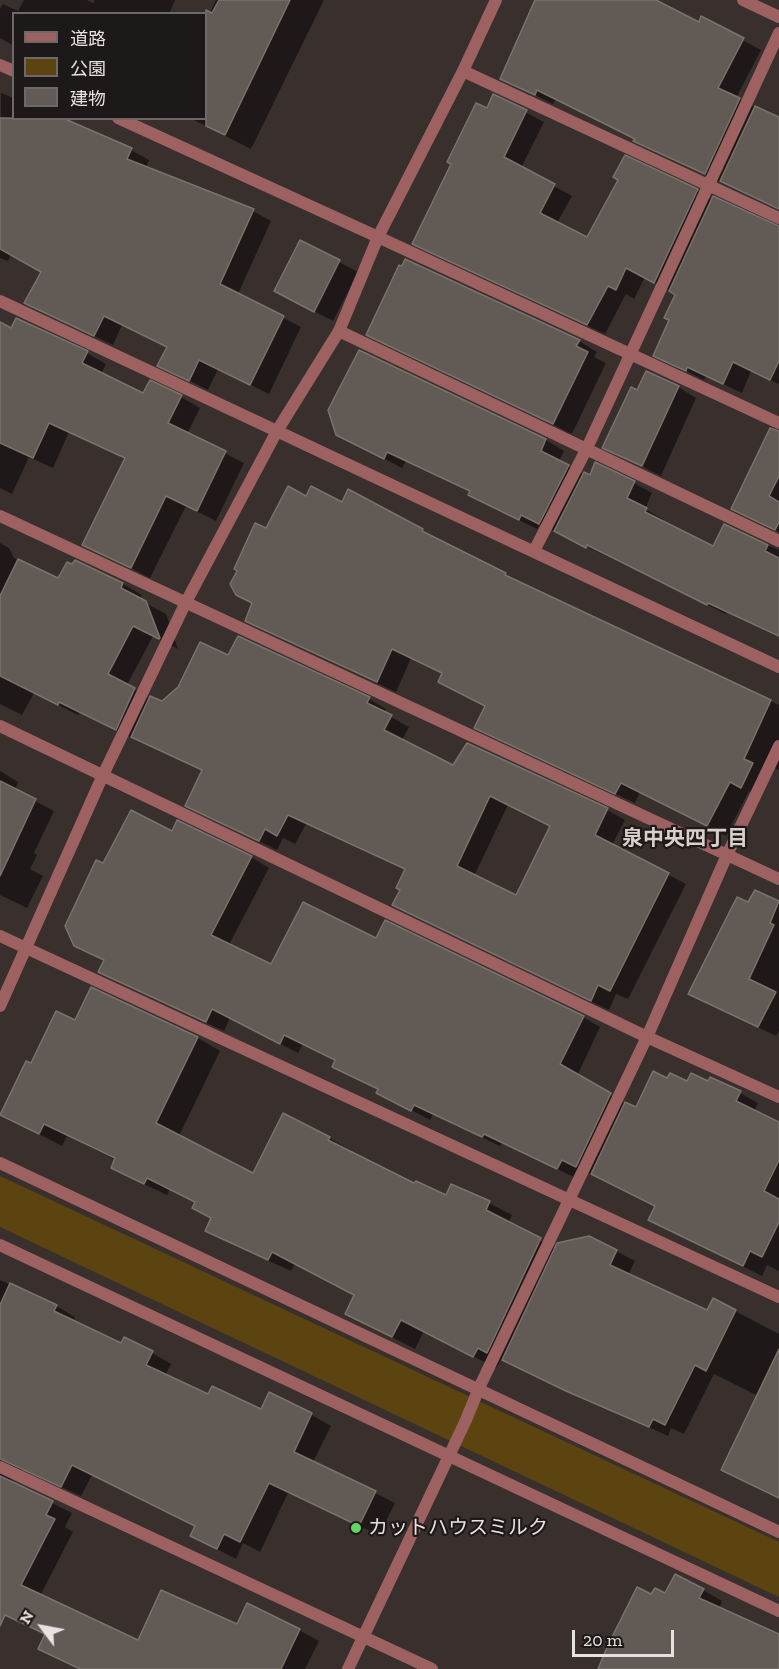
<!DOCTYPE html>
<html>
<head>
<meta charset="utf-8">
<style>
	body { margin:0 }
	#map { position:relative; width:779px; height:1669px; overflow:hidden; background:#39302d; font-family:"Zilla Slab","Noto Sans JP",serif }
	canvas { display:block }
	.legend { position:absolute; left:12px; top:12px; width:195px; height:108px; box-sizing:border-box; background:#1d1918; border:2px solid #6e6968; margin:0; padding:8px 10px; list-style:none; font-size:18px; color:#e7e1df }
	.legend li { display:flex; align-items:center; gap:12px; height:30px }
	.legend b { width:30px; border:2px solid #6e6968 }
	.north { position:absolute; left:12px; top:1597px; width:60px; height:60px; -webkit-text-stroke:4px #1d1918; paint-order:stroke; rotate:302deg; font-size:16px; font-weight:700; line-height:24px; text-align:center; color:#e7e1df }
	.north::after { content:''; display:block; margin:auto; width:21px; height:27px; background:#e7e1df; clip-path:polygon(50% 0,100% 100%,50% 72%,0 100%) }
	.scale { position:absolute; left:572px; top:1630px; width:102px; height:27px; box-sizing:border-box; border:3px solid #e7e1df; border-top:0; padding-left:8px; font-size:18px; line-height:21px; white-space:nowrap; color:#e7e1df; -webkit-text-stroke:4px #1d1918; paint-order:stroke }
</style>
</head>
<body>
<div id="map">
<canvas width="779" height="1669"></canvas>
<ul class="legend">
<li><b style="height:8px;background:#9e6162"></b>道路</li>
<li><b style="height:16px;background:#5c4411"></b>公園</li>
<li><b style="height:16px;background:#625a54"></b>建物</li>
</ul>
<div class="north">N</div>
<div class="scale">20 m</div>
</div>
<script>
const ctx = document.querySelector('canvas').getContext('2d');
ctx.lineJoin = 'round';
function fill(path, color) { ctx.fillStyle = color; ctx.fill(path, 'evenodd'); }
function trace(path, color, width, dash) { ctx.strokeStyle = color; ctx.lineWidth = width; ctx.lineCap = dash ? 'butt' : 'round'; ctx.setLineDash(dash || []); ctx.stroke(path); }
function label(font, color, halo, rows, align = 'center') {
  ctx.font = font + ' "Zilla Slab","Noto Sans JP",serif'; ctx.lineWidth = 4.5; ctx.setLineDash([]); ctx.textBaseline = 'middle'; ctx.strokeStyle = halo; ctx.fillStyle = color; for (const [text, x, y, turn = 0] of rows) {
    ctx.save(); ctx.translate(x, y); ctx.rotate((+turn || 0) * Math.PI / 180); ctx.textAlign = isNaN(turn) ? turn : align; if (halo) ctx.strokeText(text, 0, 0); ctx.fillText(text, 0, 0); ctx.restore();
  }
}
const green = new Path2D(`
	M0 1176 779 1542V1597L0 1227Z`);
const shadow = new Path2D(`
	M24 0H87L93 3 95 0H175L169 14H14V46L0 38V9L3 4 18 11Z
	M216 0H324L251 149 190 118H206V21Z
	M537 0H653L699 24 702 18 761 50 736 98 779 119V209L724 182 723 183 653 151 635 141 636 139 556 99 553 104 502 79Z
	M1 93 14 98V118H59L131 150 149 160 146 168 253 211 271 221 238 294 301 327 269 394 218 369 208 390 159 365 168 348 122 325 113 345 26 303 43 272 11 254 8 261 0 258Z
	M494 96 544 122 521 168 572 196 557 223 587 239 697 191 713 200 779 227V384L751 371 742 393 706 376 704 380 655 355 671 320 677 294 645 277 634 299 626 294 605 334 432 253 414 243Z
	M301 242 358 272 333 321 295 301Z
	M0 324 12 330 87 353 106 364 101 374 144 395 181 397 200 408 187 434 244 463 216 521 186 506 150 578 84 544 126 459 69 432 53 468 29 457 12 494 0 488Z
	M368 334 579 341 597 352 594 357 606 363 572 434Z
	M359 352 546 440 564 451 559 461 584 475 634 483 652 493 645 509 664 520 663 522 714 548 725 526 779 550V636L727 612 726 614 540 524 537 529 488 505 471 492 406 461 402 468 356 444Z
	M678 387 696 398 661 476 604 447 638 392Z
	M779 441V532L733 508Z
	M349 491 523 586 779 705V770L775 768 760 797 749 791 726 836 640 792 635 803 495 738 476 727 487 707 440 682 443 674 411 658 396 692 265 631 247 620 253 603 266 530 307 498 342 504Z
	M0 543 9 548 14 558 59 580 123 584 142 595 140 600 166 614 178 649 153 636 127 685 150 699 162 703 229 657 369 699 386 709 384 713 409 727 402 740 454 767 467 744 607 810 625 820 612 845 686 884 628 999 616 994 609 1010 411 915 394 905 402 890 406 870 306 824 295 844 283 838 277 850 204 815 187 805 204 771 136 738 135 739 79 712 78 715 34 693 22 715 0 704ZM508 805 552 826 517 897 474 876Z
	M0 771 18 782 15 790 54 811 34 853 37 855 30 869 43 876 27 908 0 895Z
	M173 833 251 857 269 868 229 945 272 966 377 940 583 1017 600 1027 577 1076 636 1110 668 1080 687 1083H709L740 1093 758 1103 754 1112 779 1124V1271L767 1265 762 1276 668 1229 656 1206 580 1169 576 1178 502 1143 500 1146 433 1114 430 1120 396 1102 379 1090 351 1076 337 1060 303 1044 298 1053 230 1018 224 1031 118 982 100 972 105 961 75 945 104 865Z
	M755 892 779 903V1031L776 1036 690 994Z
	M91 989 198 1038 220 1051 179 1136 253 1175 284 1115 329 1138 352 1151 351 1153 415 1185 447 1197 452 1186 489 1203 512 1215 508 1223 556 1249 616 1251 635 1261 628 1275 708 1312 714 1300 779 1334V1498L723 1470 758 1396 714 1374 684 1434 671 1428 668 1436 510 1363 501 1360 496 1368 424 1331 415 1349 347 1314 356 1295 295 1264 291 1271 229 1243 207 1230 213 1219 197 1203 170 1189 167 1195 135 1180 113 1167 116 1160 67 1136 62 1146 2 1115 31 1065 76 1022Z
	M0 1280 56 1306 75 1317 74 1321 122 1345 152 1353 171 1364 165 1376 209 1396 262 1411 270 1394 312 1415 331 1426 313 1462 395 1503 379 1535 288 1493 260 1552 243 1543 236 1559 192 1536 196 1526 92 1475 81 1496 24 1470H15L11 1475 12 1483 72 1513 65 1527 73 1532 40 1596 138 1642 238 1626 299 1630 319 1641 305 1669H79L40 1649 46 1635 0 1613Z
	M703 1590 722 1601 719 1609 779 1636V1669H599L652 1596Z`);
const building = new Path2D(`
	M219 0H290L225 135 206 126V10L212 13Z
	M535 0H656L699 22 701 16 744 38 718 88 740 98 705 174 633 141 635 139 537 90 535 95 500 79Z
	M493 94 527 110 504 157 555 184 540 213 587 237 618 180 613 177 625 155 698 189 654 283 626 268 616 290 608 286 587 325 412 244 451 164 447 162 476 103 487 108Z
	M755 106 779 117V209L720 181Z
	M0 118 65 119 132 148 127 159 254 209 220 284 284 316 250 385 199 360 189 381 157 366 167 347 104 316 94 336 24 303 41 272 0 249Z
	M713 196 779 226V361L770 380 733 362 723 384 687 367 686 371 653 356 669 320 664 318 675 295 669 291Z
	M300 240 340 260 314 312 274 291Z
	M405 259 580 340 576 346 588 352 553 424 366 335 399 265 402 266Z
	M16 318 88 351 82 363 143 393 150 380 182 395 168 423 226 451 197 511 166 496 131 568 82 545 125 458 49 423 33 458 0 443V322L11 328Z
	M359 350 546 439 541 451 569 465 539 524 521 515 519 520 468 495 470 491 387 452 384 459 336 435 328 410Z
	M646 371 679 386 642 466 602 448 631 387 637 390Z
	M770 428 779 431V476L769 496 779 502V522L775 530 731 509Z
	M595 462 635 481 627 498 647 508 645 512 713 546 724 524 768 545 765 551 779 558V636L708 603 707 605 587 545 586 548 554 531 584 472 590 475Z
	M288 486 306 496 311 486 342 502 348 489 423 529 422 531 506 573 505 575 771 700 744 759 753 763 741 788 730 782 707 826 621 783 615 794 474 728 485 706 438 682 442 673 392 649 377 682 245 621 252 603 236 595 230 584 237 571 234 569 255 523 266 528Z
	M18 559 58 578 67 562 72 564 75 560 123 583 121 588 146 601 160 638 159 639 133 626 108 674 135 688 116 730 59 702 58 705 0 676V596Z
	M238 636 370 697 367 703 392 715 384 730 453 765 467 743 608 808 595 835 669 873 610 991 598 985 591 1001 392 905 400 890 396 888 405 869 288 815 277 836 265 829 259 841 185 806 202 770 131 737 150 696 162 701 178 687 200 642 228 655ZM490 796 550 826 516 895 457 866Z
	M0 781 36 799 0 876Z
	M131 810 172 831 177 820 252 856 211 935 271 964 303 902 376 938 385 920 584 1016 560 1064 611 1093 576 1167 562 1160 557 1169 484 1134 482 1137 414 1105 411 1111 376 1093 378 1089 332 1067 335 1060 284 1035 280 1044 212 1009 206 1022 98 972 104 960 74 946 65 926 96 860 103 863Z
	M755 890 779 901 770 923 774 925 749 979 776 992 758 1027 688 994 737 897 748 902Z
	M91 987 198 1037 156 1123 253 1173 283 1113 330 1137 328 1140 414 1183 416 1181 446 1195 451 1184 490 1201 486 1210 541 1238 487 1353 478 1348 473 1357 401 1320 392 1337 345 1314 354 1295 272 1252 268 1260 205 1231 211 1218 192 1208 195 1202 147 1178 144 1184 111 1168 115 1158 44 1124 39 1134 0 1115 26 1061 31 1063 56 1011 75 1020Z
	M653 1071 667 1078 670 1073 687 1081 691 1073 708 1081 710 1077 741 1091 736 1101 779 1122V1160L764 1191 779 1199V1222L762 1257 750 1251 743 1266 648 1220 655 1206 591 1174 625 1102 636 1107Z
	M589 1236 617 1250 610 1265 707 1310 713 1298 736 1310 706 1371 695 1365 665 1425 653 1419 649 1427 566 1391 502 1360 557 1243Z
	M10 1283 57 1305 54 1311 121 1343 124 1337 153 1351 146 1365 208 1394 212 1386 261 1409 269 1392 312 1413 294 1452 376 1491 359 1526 269 1483 240 1542 224 1534 217 1549 190 1536 195 1526 72 1465 61 1487 0 1459V1305Z
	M779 1349V1498L721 1470Z
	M0 1476 53 1501 46 1515 55 1519 21 1585 138 1640 161 1590 237 1624 247 1603 300 1629 281 1669H80L38 1649 45 1634 5 1615 0 1626Z
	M675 1574 704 1589 699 1598 779 1634V1669H598L608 1645 637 1587 651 1594 655 1588 665 1593Z`);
const minor = new Path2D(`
	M743 0 779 17
	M0 65 14 71
	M463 71 779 218
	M118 118 378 237 779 423
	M0 301 779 667
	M339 331 779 541
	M0 516 779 879
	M534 551 587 448 779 33
	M0 726 647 1037 779 1097
	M0 936 779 1297
	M0 1163 779 1532
	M0 1245 779 1611
	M0 1467 432 1669
	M348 1669 466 1420 479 1388 647 1037 727 855 779 746`);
const tertiary = new Path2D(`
	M0 1006 103 775 186 602 277 431 339 331 378 237 463 71 496 0`);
const markers = [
	[356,1528,6,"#64d467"]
];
const poiNames = [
	["カットハウスミルク",368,1528]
];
const neighbourhoodNames = [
	["泉中央四丁目",685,839]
];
fill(green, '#5c4411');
fill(shadow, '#0007');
fill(building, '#625a54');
trace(building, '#7a726c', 1.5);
trace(minor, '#9e6162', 12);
trace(tertiary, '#9e6162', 12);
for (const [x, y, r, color] of markers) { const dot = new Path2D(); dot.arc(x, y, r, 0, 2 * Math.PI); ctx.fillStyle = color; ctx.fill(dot); trace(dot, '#1d1918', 2); }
label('20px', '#e7e1df', '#1d1918', poiNames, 'left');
label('bold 21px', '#dacecb', '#1d1918', neighbourhoodNames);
</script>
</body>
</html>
